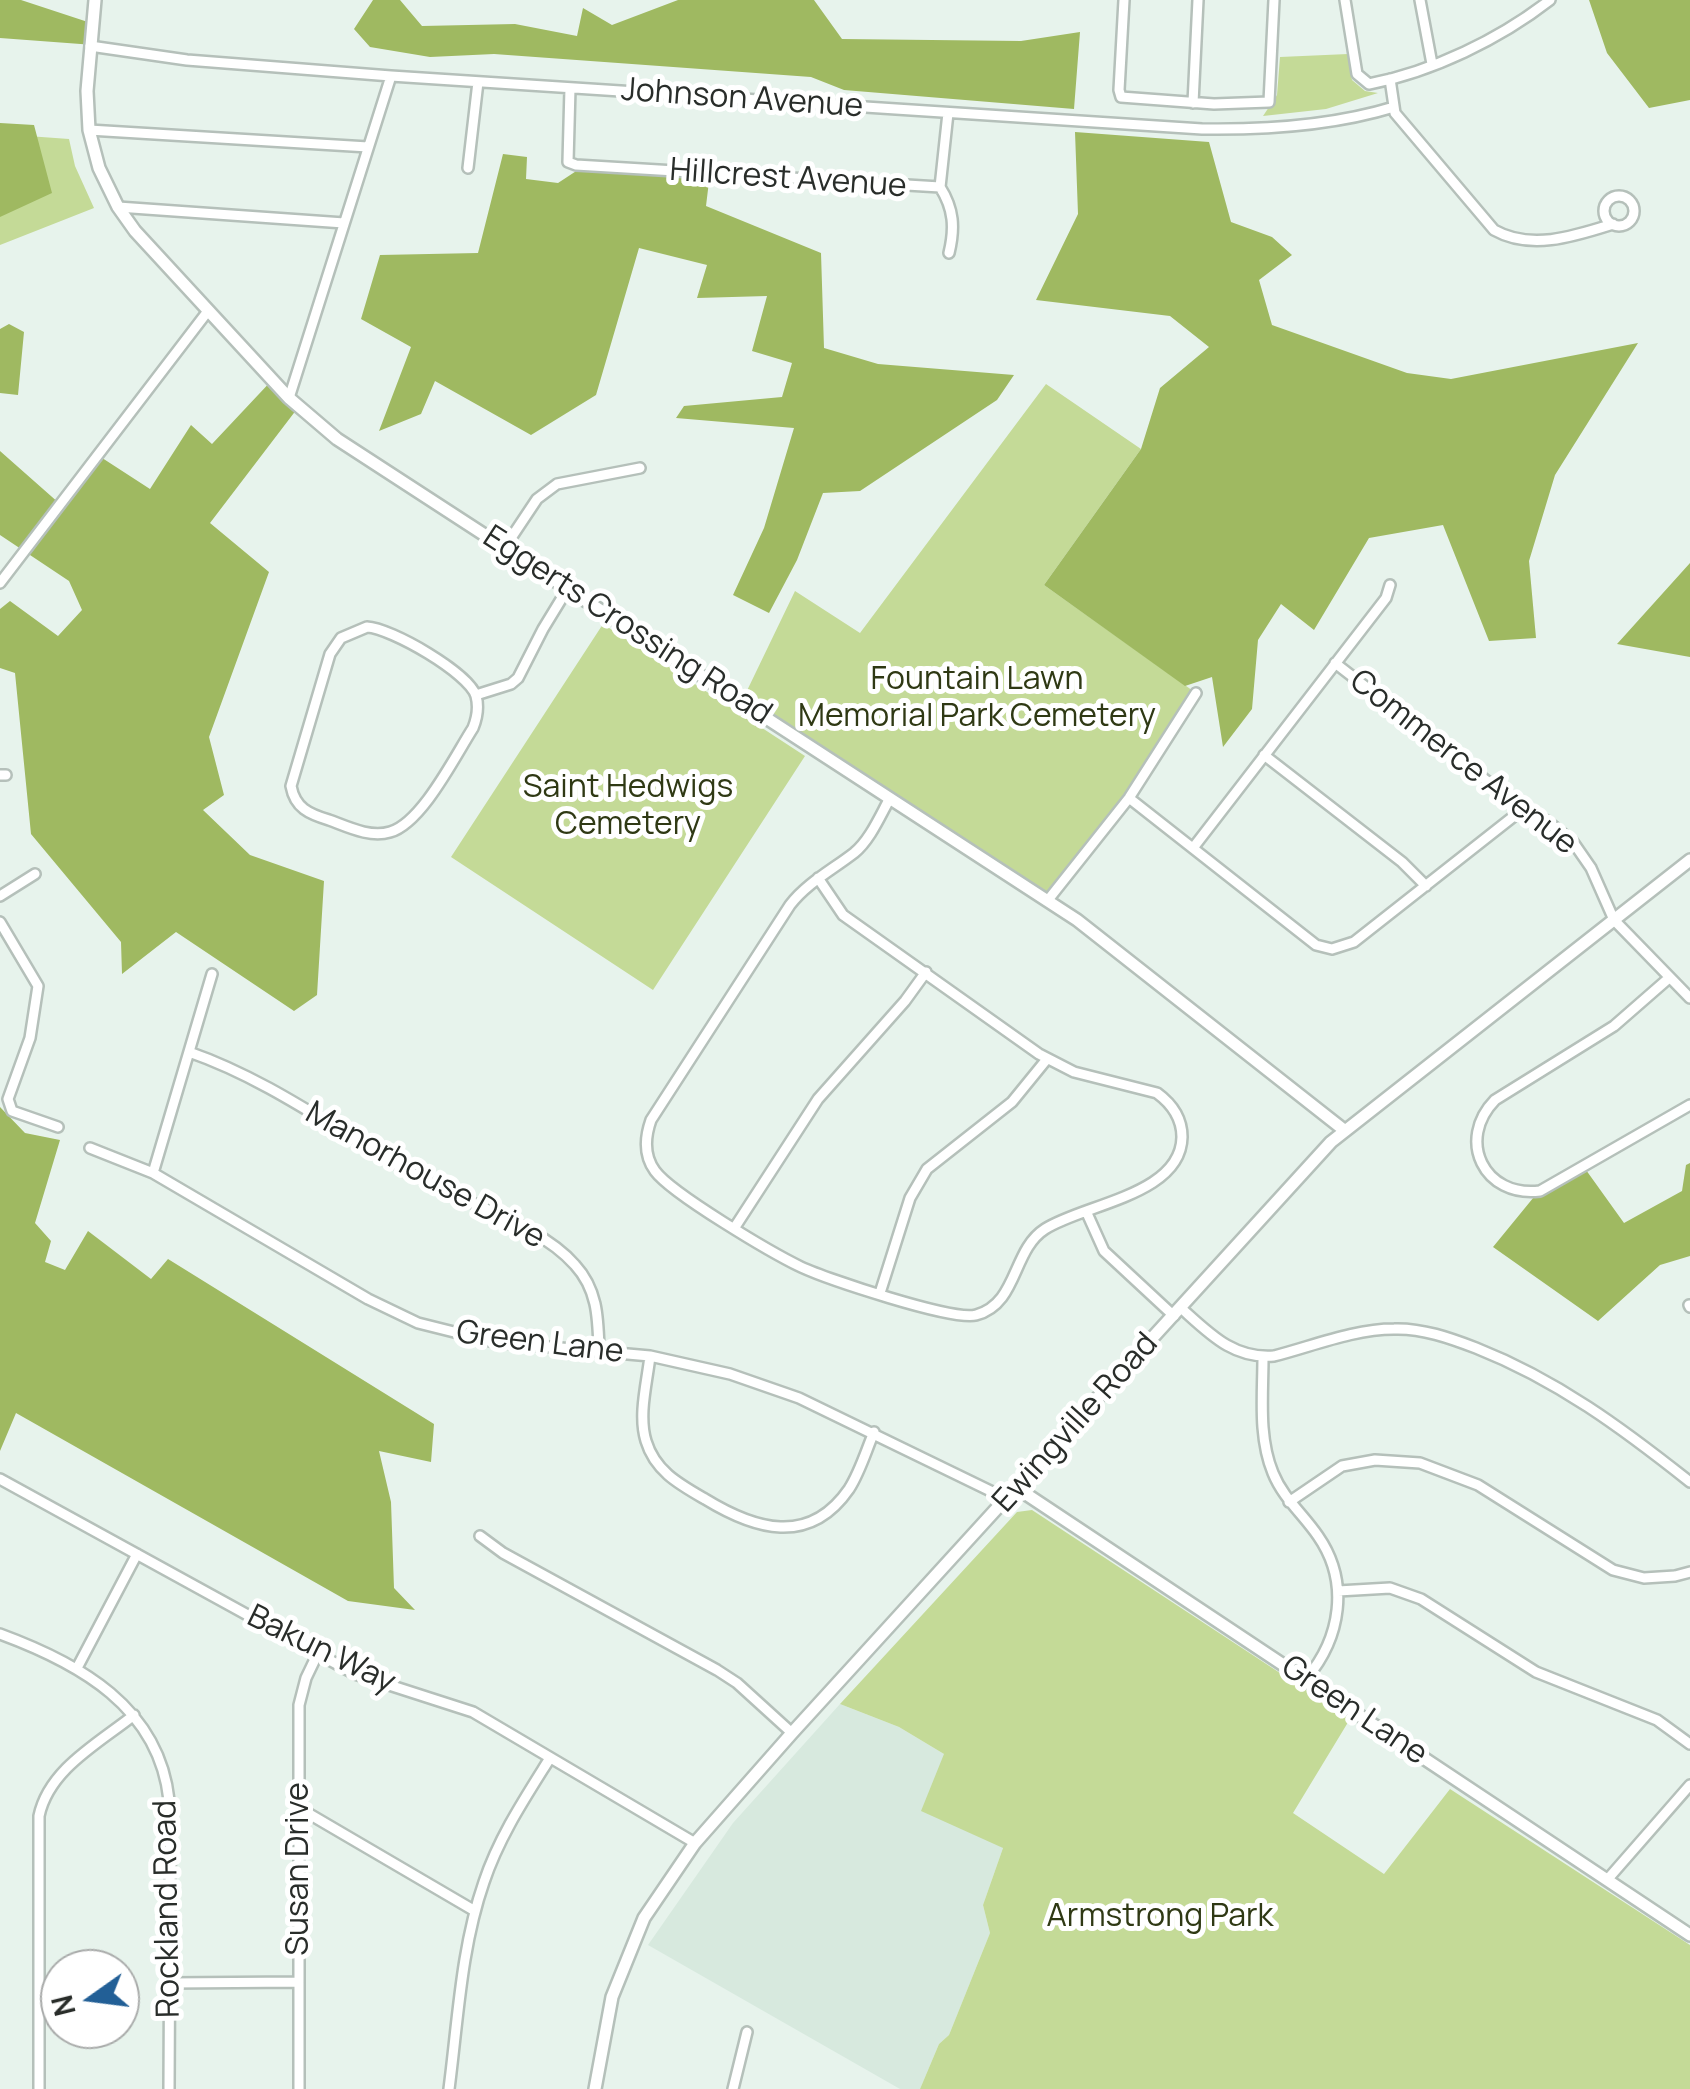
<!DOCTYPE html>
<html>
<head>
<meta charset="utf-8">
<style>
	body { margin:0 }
	#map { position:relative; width:1690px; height:2089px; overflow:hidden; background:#e7f3ec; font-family:Manrope,sans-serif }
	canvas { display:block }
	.north { position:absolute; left:40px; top:1949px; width:100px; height:100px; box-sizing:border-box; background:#fff; border:2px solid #a9abaa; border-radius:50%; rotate:256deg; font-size:28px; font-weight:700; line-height:40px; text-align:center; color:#292d2a }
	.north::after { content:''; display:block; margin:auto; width:35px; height:45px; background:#225f96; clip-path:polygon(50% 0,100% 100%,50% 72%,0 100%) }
</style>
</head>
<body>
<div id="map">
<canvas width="1690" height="2089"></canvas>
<div class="north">N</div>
</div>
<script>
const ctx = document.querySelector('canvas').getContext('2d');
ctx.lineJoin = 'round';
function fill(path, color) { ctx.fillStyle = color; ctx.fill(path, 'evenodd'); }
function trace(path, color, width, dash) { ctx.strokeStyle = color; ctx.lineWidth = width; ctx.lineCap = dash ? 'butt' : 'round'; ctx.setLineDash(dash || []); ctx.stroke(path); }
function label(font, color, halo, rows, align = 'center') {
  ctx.font = font + ' Manrope,sans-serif'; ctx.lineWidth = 10; ctx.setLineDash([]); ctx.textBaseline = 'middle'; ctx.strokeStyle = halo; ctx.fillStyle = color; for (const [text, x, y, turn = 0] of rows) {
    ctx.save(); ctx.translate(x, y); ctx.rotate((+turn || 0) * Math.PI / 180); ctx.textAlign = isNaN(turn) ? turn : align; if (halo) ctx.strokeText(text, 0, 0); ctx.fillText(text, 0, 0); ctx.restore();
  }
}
const built = new Path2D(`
	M840 1704 899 1727 944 1754 1003 1848 983 1905 990 1933 949 2035 939 2044 920 2089H900L648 1945 733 1823Z`);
const green = new Path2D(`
	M1348 54 1352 80 1365 91 1378 93 1326 109 1263 116 1277 95 1280 57Z
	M0 134 69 139 75 166 94 208 0 245Z
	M1046 384 1141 449 1044 585 1196 693 1129 798 1048 900 742 701 795 591 860 633Z
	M603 624 805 756 653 990 451 857Z
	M1032 1510 1350 1719 1293 1813 1384 1874 1450 1789 1690 1945V2089H920L939 2044 949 2035 990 1933 983 1905 1003 1848 921 1811 944 1754 899 1727 840 1704 1017 1512Z`);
const forest = new Path2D(`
	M0 0H21L97 25 94 45 0 38Z
	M373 0H400L422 26 515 24 577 36 583 8 612 25 678 0H814L842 39 1021 41 1080 32 1074 109 844 90 811 77 494 54 430 57 370 47 354 29Z
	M1589 0H1690V100L1649 108 1607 53Z
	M0 123 34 125 52 193 0 217Z
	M1075 132 1209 142 1231 222 1272 237 1292 255 1259 280 1272 325 1407 373 1451 379 1638 343 1555 475 1529 561 1536 638 1489 641 1443 525 1369 538 1314 630 1281 604 1258 640 1252 709 1223 747 1212 677 1185 686 1044 585 1141 449 1160 388 1209 347 1170 316 1036 300 1078 214Z
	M503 154 527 157 526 179 558 183 590 162 710 173 706 206 821 253 824 348 878 364 1014 375 997 400 860 491 823 493 797 560 769 613 733 595 764 528 794 428 676 418 684 406 782 397 792 363 752 351 767 296 697 298 707 265 639 248 596 395 531 435 435 381 421 414 379 431 411 347 361 319 380 255 478 253Z
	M9 324 24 332 18 395 0 393V329Z
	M274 378 300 405 210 523 269 572 209 737 224 795 203 810 250 855 324 881 317 995 294 1011 176 932 122 974 121 942 31 834 15 673 0 668V609L10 601 58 636 82 610 69 581 0 535V451L60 504 96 454 150 489 191 425 212 444Z
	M1690 563V657L1617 644Z
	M0 1107 25 1133 60 1140 35 1223 51 1241 45 1262 65 1270 88 1231 151 1279 168 1259 434 1424 431 1462 379 1451 391 1502 394 1588 415 1610 348 1601 16 1413 0 1451Z
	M1690 1163V1256L1660 1265 1598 1321 1493 1247 1538 1192 1586 1170 1624 1223 1682 1191 1686 1165Z`);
const street = new Path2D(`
	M1124 0 1119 90 1121 97 1214 104 1269 102 1274 0
	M1345 0 1357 74 1369 84C1432 72 1500 39 1550 0
	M1420 0 1432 64
	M90 46 187 60 391 76 1202 129C1266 130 1332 126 1394 107
	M1390 79 1395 113 1494 230C1531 251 1575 236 1613 224
	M570 88 568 162 576 165 940 187
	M1193 103 1198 0
	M89 130 368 147
	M468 168 478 82
	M940 187 948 113
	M940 187C954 209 955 228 949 253
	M1604 211a15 15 0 1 1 30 0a15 15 0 1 1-30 0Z
	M118 207 344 223
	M289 398 391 76
	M505 547 537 499 557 484 640 468
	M0 583 208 311
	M367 627C391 628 469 673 476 696 479 707 477 718 473 728 455 756 422 823 390 832 370 838 348 827 329 820 309 814 295 808 291 786L330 654 341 638Z
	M1335 663 1523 809 1547 821 1573 842 1591 868 1614 920 1690 998
	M476 695 511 684 518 678 543 629 568 588
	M1264 755 1402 862 1426 886
	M0 775H6
	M1129 798 1316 945 1332 949 1354 942 1523 809
	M1193 848 1386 598 1390 585
	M818 878 843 915 1039 1054 1074 1072 1157 1093C1172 1104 1182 1118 1182 1137 1181 1195 1084 1204 1045 1229 1012 1250 1018 1304 976 1315 952 1321 827 1279 801 1267 772 1253 672 1194 655 1171 644 1156 645 1137 651 1120L790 905C807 883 832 870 854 853 870 840 880 816 890 798
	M0 896 35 874
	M1048 900 1129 798 1196 693
	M0 922 38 986 30 1038 8 1099 12 1111 58 1127
	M1669 978 1614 1026 1495 1100C1456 1140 1484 1198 1540 1191L1690 1105
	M189 1052C273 1081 345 1137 423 1179 469 1205 540 1225 575 1265 598 1290 598 1319 599 1350
	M90 1148 153 1173 368 1299 418 1323 494 1342 650 1356 730 1374 799 1398 1007 1499
	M153 1173 212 974
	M1086 1211 1104 1251 1174 1316
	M735 1227 818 1099 905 1001 926 972
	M880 1293 910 1198 927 1169 1012 1102 1047 1059
	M1689 1305 1690 1307
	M1181 1308C1210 1334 1233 1359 1274 1356 1313 1346 1354 1329 1394 1329 1422 1328 1450 1338 1476 1348 1557 1380 1622 1428 1690 1482
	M650 1356C647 1383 638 1415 646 1441 655 1471 679 1484 705 1499 754 1529 809 1547 849 1489 860 1472 866 1451 874 1432
	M1263 1357C1263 1395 1258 1437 1273 1473 1283 1498 1303 1514 1318 1536 1350 1582 1341 1638 1306 1679
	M0 1479 355 1674 473 1712 695 1843
	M1289 1502 1342 1466 1375 1460 1420 1463 1478 1485 1613 1570 1644 1578 1675 1576 1690 1572
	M480 1536 503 1553 717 1670 737 1683 792 1733
	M1338 1591 1390 1588 1421 1599 1536 1672 1657 1720 1690 1744
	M0 1634C79 1663 159 1707 169 1800 172 1830 170 1861 170 1891 170 1957 169 2023 169 2089
	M77 1668 137 1554
	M299 1808 475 1911
	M1607 1880 1690 1785
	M170 1983 299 1982
	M39 2089V1816C49 1769 99 1743 134 1715
	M299 2089V1705L306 1678 318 1653
	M449 2089C458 2020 461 1948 484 1882 499 1837 525 1798 550 1758
	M733 2089 747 2032`);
const secondary = new Path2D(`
	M95 0 87 91 89 130 99 168 118 207 135 231 289 398 337 439 1077 920 1344 1130
	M1017 1488 1690 1935
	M595 2089 612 1997 644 1918 695 1843 792 1733 1331 1142 1690 860`);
const streetNames = [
	["Johnson Avenue",742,99,4],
	["Hillcrest Avenue",788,179,4],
	["Eggerts Crossing Road",627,626,33],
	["Commerce Avenue",1463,763,38],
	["Manorhouse Drive",425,1176,29],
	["Green Lane",540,1343,7],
	["Ewingville Road",1076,1423,-48],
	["Bakun Way",321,1650,26],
	["Green Lane",1354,1711,34],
	["Susan Drive",299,1869,-90],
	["Rockland Road",168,1909,-91]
];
const parkNames = [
	["Fountain Lawn",977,680],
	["Memorial Park Cemetery",977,717],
	["Saint Hedwigs",628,788],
	["Cemetery",628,825],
	["Armstrong Park",1160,1917]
];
fill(built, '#d7e9de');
fill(green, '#c4da97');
fill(forest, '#9fb961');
trace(street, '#b5c0ba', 14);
trace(secondary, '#b5c0ba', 16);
trace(street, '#fff', 9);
trace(secondary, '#fff', 11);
label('32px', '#292d2a', '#fff', streetNames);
label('32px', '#2f3914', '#fff', parkNames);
</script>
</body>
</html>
